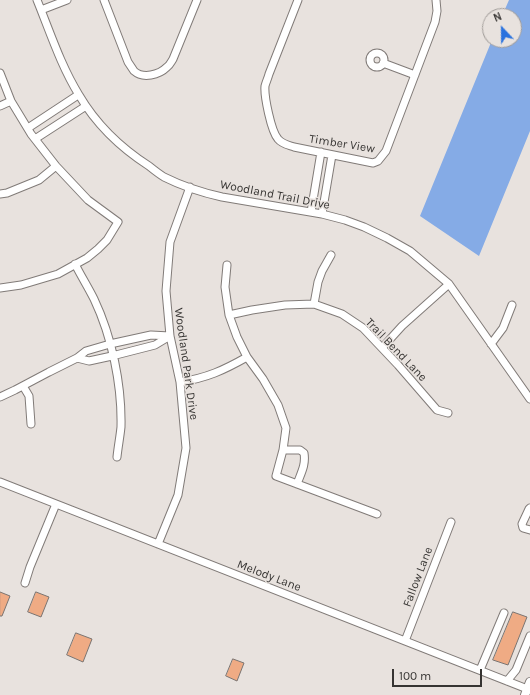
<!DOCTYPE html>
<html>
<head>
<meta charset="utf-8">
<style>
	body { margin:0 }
	#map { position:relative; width:530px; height:695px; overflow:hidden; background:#e8e2de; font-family:Karla,sans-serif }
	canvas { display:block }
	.north { position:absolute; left:482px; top:8px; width:40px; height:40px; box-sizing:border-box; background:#e8e2de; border:1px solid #a19c99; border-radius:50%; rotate:338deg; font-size:11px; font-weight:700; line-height:16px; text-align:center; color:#363432 }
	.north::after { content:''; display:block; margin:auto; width:14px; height:18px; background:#2a72de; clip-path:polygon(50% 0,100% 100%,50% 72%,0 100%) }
	.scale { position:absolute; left:392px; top:669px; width:90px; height:18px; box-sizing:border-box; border:2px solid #363432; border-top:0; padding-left:5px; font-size:12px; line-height:14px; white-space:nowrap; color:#363432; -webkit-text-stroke:3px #e8e2de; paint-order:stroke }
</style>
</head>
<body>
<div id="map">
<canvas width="530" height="695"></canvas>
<div class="north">N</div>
<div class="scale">100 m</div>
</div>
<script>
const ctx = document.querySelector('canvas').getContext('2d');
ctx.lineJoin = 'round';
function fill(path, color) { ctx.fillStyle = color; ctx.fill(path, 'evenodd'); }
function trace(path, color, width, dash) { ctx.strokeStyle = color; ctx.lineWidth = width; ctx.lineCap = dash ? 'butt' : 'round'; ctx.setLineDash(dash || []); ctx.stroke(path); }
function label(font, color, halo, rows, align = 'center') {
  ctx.font = font + ' Karla,sans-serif'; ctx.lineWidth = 3; ctx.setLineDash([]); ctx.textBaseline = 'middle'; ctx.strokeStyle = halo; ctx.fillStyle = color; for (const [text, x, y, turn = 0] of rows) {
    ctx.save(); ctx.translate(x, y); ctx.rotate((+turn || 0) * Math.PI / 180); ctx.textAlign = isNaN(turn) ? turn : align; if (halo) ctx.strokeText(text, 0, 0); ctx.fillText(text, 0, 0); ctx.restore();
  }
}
const water = new Path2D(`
	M509 0H530V131L479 256 420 216 492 40H514V16H502Z`);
const building = new Path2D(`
	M0 592 10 596 2 616H0Z
	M36 592 49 597 41 617 28 612Z
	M513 612 527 617 508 665 493 660Z
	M76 633 92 639 83 662 67 655Z
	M233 659 244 663 237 681 226 676Z`);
const minor = new Path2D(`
	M37 0C50 32 61 66 79 95 96 124 121 148 149 166 154 170 159 174 164 177 180 185 204 193 222 197L322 214 345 220 364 227 387 238 410 251 449 284 530 399
	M104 0 128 62C130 65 132 68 134 71 143 79 159 75 167 67 170 65 171 62 173 59L197 0
	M298 0 269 74C268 78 266 82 265 86 264 96 271 131 278 139 282 144 288 145 294 147L373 163 378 161 386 151 435 22 437 11 436 0
	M41 10 67 0
	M370 60a7 7 0 1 1 14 0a7 7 0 1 1-14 0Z
	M383 63 415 75
	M0 73 11 101 31 134 56 166 88 200 118 222 107 240 98 249 87 258 58 274 21 285 0 288
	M0 106 11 101
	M28 128 78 95
	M35 139 86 106
	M0 194 7 193 39 180 56 166
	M311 212 321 152
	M322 214 332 155
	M75 264C81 276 88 287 94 299 112 337 122 385 121 427 120 437 118 447 117 457
	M227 265 225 287 229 315 237 337 247 357 263 379 278 405 286 428 283 450 276 476 377 514
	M314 304 318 282 322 271 331 255
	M229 315 252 310 285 305 314 304 342 314 363 328 398 365 437 410 448 413
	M491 344 503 328 512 305
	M382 348 402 326 449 284
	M77 358 89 361 112 356 155 345 170 336
	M180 382C207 378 224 370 247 357
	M23 386 29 396 31 424
	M0 397 15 390 49 372 77 358 86 351 110 344 151 335 170 336
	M283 450H300L304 453C306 465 301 473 297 484
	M0 482 530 690
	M530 508 529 509 522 524 523 528 530 530
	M158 544 178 495 186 448 180 382 170 336 166 291 170 242 190 187
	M25 583 30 567 56 504
	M405 641 451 522
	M480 670 504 613
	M507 681 516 670 530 636`);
const major = new Path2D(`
	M525 695 530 682`);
const streetNames = [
	["Timber View",342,144,9],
	["Woodland Trail Drive",275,195,11],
	["Trail Bend Lane",396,350,46],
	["Woodland Park Drive",186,364,82],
	["Melody Lane",269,576,21],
	["Fallow Lane",418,577,-69]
];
fill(water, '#85abe6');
fill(building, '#efab84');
trace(building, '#7a7471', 1);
trace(minor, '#817b78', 9);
trace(major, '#817b78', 10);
trace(minor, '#fff', 7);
trace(major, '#fff', 8);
label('12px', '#363432', '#e8e2de', streetNames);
</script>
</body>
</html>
